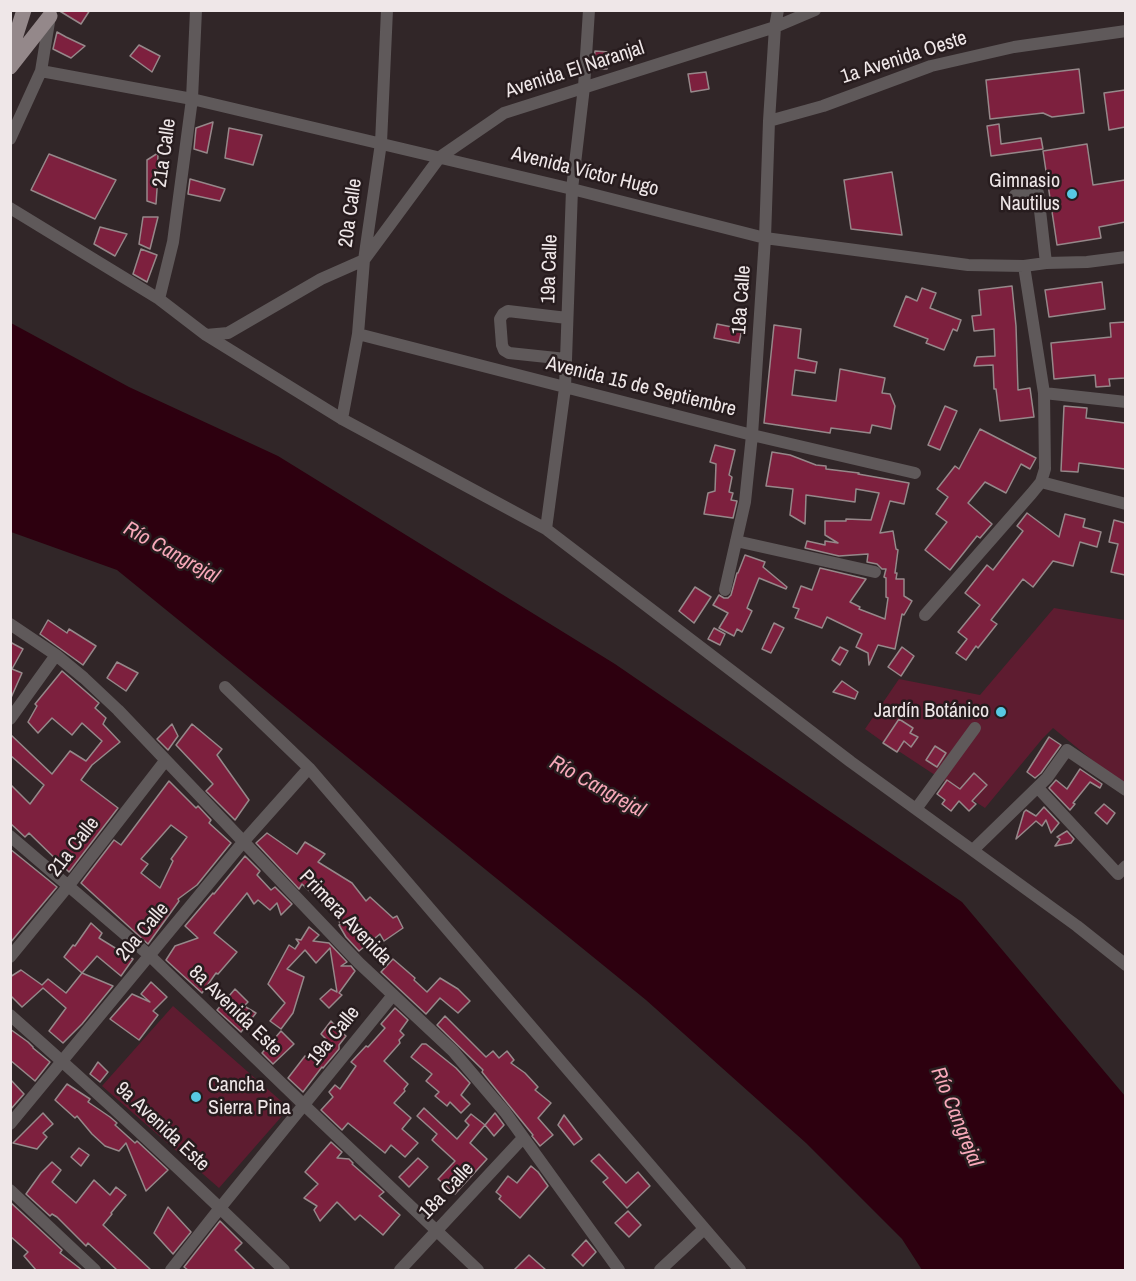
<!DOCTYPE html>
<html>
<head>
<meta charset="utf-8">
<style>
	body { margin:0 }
	#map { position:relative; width:1136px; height:1281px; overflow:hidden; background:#312628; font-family:"Archivo Narrow",sans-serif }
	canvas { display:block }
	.frame { position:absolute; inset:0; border:12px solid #efe7e8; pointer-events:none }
</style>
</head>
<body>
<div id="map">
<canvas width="1136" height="1281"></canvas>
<div class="frame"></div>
</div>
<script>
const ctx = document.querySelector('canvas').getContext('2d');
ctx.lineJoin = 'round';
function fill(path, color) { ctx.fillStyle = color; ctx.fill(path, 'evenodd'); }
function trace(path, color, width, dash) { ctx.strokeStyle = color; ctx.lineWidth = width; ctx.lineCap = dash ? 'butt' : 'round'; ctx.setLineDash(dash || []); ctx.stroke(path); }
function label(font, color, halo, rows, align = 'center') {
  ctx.font = font + ' "Archivo Narrow",sans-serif'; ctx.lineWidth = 5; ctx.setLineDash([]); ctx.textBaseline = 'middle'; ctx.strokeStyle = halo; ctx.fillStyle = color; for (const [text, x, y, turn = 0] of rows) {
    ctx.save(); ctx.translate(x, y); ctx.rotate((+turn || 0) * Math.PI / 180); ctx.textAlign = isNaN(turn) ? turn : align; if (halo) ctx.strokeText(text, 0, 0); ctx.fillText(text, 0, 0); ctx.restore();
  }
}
const green = new Path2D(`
	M1054 608 1125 620V787L1053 728 1043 738 985 808 900 752H897L865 729 899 679 980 695Z
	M173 1006 289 1108 219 1188 102 1086Z`);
const water = new Path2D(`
	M11 323 129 387 278 456 615 664 962 902 1125 1096V1270H922L902 1239 806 1143 646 1000 117 570 11 532Z`);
const building = new Path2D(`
	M58 10H90L81 24Z
	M57 32 66 37 85 46 71 58 53 49Z
	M139 45 160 56 152 72 130 56Z
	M595 51 609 52 607 69H593Z
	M1079 69 1084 113 1052 117 1043 113 990 119 986 80Z
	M706 72 709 89 691 92 688 74Z
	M1125 90V127L1109 130 1104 93Z
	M213 122 207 153 194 149 196 128Z
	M999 124 1001 144 1041 138 1043 149 991 156 987 126Z
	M229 128 262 135 253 165 225 158Z
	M1087 144 1093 185 1125 180V222L1099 227 1101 238 1057 245 1043 151Z
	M158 153 157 189 156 204 147 201V160Z
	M49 154 116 180 95 219 31 190Z
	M892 172 902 235 851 229 844 180Z
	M190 179 225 189 220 201 188 194Z
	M143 217H158L150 249 139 244Z
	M100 227 127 234 115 256 94 244Z
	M141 249 157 255 147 282 133 274Z
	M1102 282 1105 309 1049 317 1045 290Z
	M1012 286 1016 326 1018 390 1030 388 1034 417 1000 421 996 389H994L993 365 974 366 977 357 995 356 994 329 974 331 972 316 981 315 979 290Z
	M922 288 936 293 930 308 961 320 957 331 953 329 944 350 926 343 928 339 894 326 906 296 917 301Z
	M1125 322V378L1109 379 1110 386 1096 387 1095 375 1054 379 1051 343 1111 337 1110 323Z
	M717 324 742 329 739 343 714 338Z
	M774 325 801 329 798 358 817 362 815 373 795 370 792 395 836 401 840 369 885 378 882 393 890 394 895 406 891 429 872 425 870 433 831 428 830 433 764 423Z
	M945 406 957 411 940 450 928 445Z
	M1064 406 1087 408 1086 418 1125 423V469L1079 463 1078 472 1061 471Z
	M980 429 1036 458 1030 469 1021 464 1006 493 985 482 968 503 992 524 980 538 977 536 950 570 925 550 947 522 936 514 948 497 937 489 955 466 959 469Z
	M715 445 735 450 729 475 732 477 729 492 733 493 731 500 737 501 733 518 704 514 708 493 715 491 716 464 710 462Z
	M772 452 790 455 816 465 826 466V469L859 473 858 474 909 483 904 504 890 501 880 533 893 531 896 549 898 550 895 573H897L896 579H904V596L912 601 904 615 902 614 895 649 878 645 869 665 868 653 856 647 862 634 827 617 822 628 795 618 799 609 793 607 801 586 812 590 820 568 866 579 850 602 860 607 859 609 885 619 888 598 886 597V578L884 577 886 569H882L877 564 867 562 868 554 839 556 805 548 807 541 825 545V541L838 543 825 535V521H846V519L871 520 879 493 856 489 855 502 806 495 805 524 790 515 793 489 766 486Z
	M1027 513 1059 537 1065 514 1085 519 1083 527 1101 532 1097 547 1080 542 1073 566 1053 561 1033 587 1023 579 991 620 997 624 978 648 976 646 966 660 956 653 967 639 958 632 980 605 965 593 987 565 993 570 1023 531 1017 526Z
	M1114 520 1125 523V575L1111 572 1118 544 1109 542Z
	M745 555 765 562 763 567 787 587 786 589 759 578 747 608 752 611 742 632 737 629 734 636 719 628 728 613 713 605 719 595 724 598H728L731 595 737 573H738Z
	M695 587 711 597 694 623 679 611Z
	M48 620 67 633 69 629 96 646 83 665 40 634Z
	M774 623 784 628 771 653 762 649Z
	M714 628 725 634 720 645 708 639Z
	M10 642 23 649 12 669 22 673 10 700Z
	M840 647 848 651 840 665 832 660Z
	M902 647 914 656 901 676 888 667Z
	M117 662 138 673 126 691 107 678Z
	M62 671 99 703 95 708 106 718 103 724 120 742 92 765 81 780 118 808 69 872 29 833 25 837 10 823V784L30 804 44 785 10 755V734L52 774 70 751 86 761 102 741 82 723 72 735 52 718 38 733 28 722 37 706 35 704Z
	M842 681 858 692 855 699 833 692Z
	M899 719 913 728 910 733 918 737 911 747 904 741 897 752 883 743Z
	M172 724 178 736 168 750 157 739Z
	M192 724 222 749 217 755 249 800 235 820 206 791 213 784 176 745Z
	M1049 737 1061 745 1041 773 1035 778 1027 772Z
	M935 746 946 753 937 767 926 760Z
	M1080 769 1102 784 1100 788 1090 782 1073 803 1075 804 1070 810 1049 788 1056 780 1067 789Z
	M974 773 987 785 972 801 976 804 969 811 959 801 951 811 942 804 945 800 937 794 947 780 960 789Z
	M169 781 196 808 198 806 211 820 209 823 231 843 197 885 178 899 179 901 148 944 81 883 114 840 121 845ZM171 825 187 837 171 859 173 861 160 888 141 873 148 864 141 859Z
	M1104 804 1115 813 1107 824 1095 813Z
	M1044 807 1059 823 1051 833 1046 820 1042 826 1036 821 1016 839 1024 812 1026 810 1036 816Z
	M1067 831 1074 839 1071 843 1055 846 1060 839 1057 837Z
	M267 833 297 854 305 842 325 854 318 862 352 883 366 901 370 897 393 918 397 916 403 928 384 941 380 934 359 951 346 937 339 925 341 924 325 904 324 905 302 884 299 889 256 843Z
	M10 849 57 887 10 943Z
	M245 856 260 871 257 875 271 890 275 887 292 904 281 915 277 903 270 910 258 900 254 904 247 893 214 933 237 952 218 974 216 973 202 993 166 960 175 946 198 938 185 926 213 893 214 894Z
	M91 923 102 933 99 938 133 959 121 976 97 956 82 973 64 957 73 945 75 946Z
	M309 927 319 935 313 941 329 943 347 962 341 966H351L355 971 339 993 342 995 329 1008 320 999 331 989 337 992 330 948 316 963 305 950 287 969 304 977 293 1013 281 1029 270 1021 285 1003 268 984 289 945 295 949 299 943 296 939 301 940Z
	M393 959 415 978 414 980 427 992 440 978 458 989 470 1001 458 1013 440 998 426 1014 381 972Z
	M21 970 42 985 48 979 66 993 82 973 113 986 82 1024 63 1043 49 1031 66 1008 43 988 22 1007 10 995V977Z
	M151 982 167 997 153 1011 158 1015 139 1040 110 1019 132 994 150 1002 141 994Z
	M235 989 248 1002 244 1006 256 1013 241 1032 217 1010Z
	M395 1008 408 1020 400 1031 404 1035 399 1040 400 1043 384 1061 408 1084 404 1089 405 1091 394 1103 411 1118 402 1129 418 1143 405 1157 391 1145 385 1153 348 1123 342 1130 321 1110 333 1097 329 1092 335 1085 340 1089 356 1066 351 1062 366 1046 368 1047 385 1028 381 1024Z
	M445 1016 486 1057 493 1051 499 1058 507 1051 514 1060 511 1063 525 1073 538 1087 535 1090 551 1103 538 1118 553 1135 540 1146 532 1136 533 1135 482 1072 483 1070 437 1025Z
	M331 1021 339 1030 346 1036 339 1045V1049L323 1068 322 1067 303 1092 288 1078 305 1056 309 1059 326 1039 321 1034Z
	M10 1029 28 1042 33 1047V1048L50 1062 35 1081 10 1060Z
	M281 1031 294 1044 273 1064 262 1053Z
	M422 1044H426L456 1068 470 1083 461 1095 470 1104 461 1113 450 1102 447 1106 435 1096 439 1092 426 1081 432 1074 411 1057Z
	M98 1062 108 1072 100 1082 90 1074Z
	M10 1079 24 1094 10 1110Z
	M67 1084 90 1099 88 1102 110 1117 117 1123 115 1125 135 1143 137 1141 168 1170 146 1191 126 1143 119 1151 105 1146 92 1134 77 1116 75 1118 55 1100Z
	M424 1108 457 1139 469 1125 465 1121 471 1114 485 1125 470 1143 487 1159 455 1194 438 1179 455 1161 432 1140 437 1134 417 1116Z
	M43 1113 53 1124 43 1133 47 1137 37 1149 13 1143Z
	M495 1113 504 1125 494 1136 485 1125Z
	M564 1115 582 1139 574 1145 558 1125Z
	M331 1142 342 1152 337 1158 349 1159 353 1163 352 1164 384 1192 379 1196 400 1215 383 1235 360 1215 355 1220 337 1202 320 1221 314 1210 317 1206 304 1198 318 1184 305 1172Z
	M79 1148 89 1155 81 1166 71 1157Z
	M599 1154 626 1183 638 1172 650 1186 627 1208 603 1182 608 1178 591 1161Z
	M418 1158 428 1167 409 1187 399 1177Z
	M52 1162 61 1170 52 1182 76 1203 94 1180 110 1195 116 1187 126 1195 111 1213 112 1214 103 1225 151 1270H117L88 1243 86 1246 57 1217 52 1214 50 1216 26 1194 41 1173Z
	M531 1166 538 1172 548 1186 520 1218 499 1199 501 1196 496 1192 508 1176 517 1183Z
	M10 1202 62 1250 60 1253 82 1270H36L24 1256 28 1252 10 1236Z
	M168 1207 191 1232 173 1254 154 1233Z
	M628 1211 641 1225 629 1237 615 1223Z
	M220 1221 242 1243 235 1250 255 1270H188L184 1267Z
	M586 1240 596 1252 583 1266 572 1255Z
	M529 1255 546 1270H514Z`);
const minor = new Path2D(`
	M41 71 192 99 572 189 765 238 968 265 1024 266 1046 263 1087 262 1126 257
	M769 121 823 106 931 66 1014 47 1126 31
	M10 139 41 71 50 16
	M1015 195 1038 193 1046 263
	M10 208 159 299 206 335 342 419 546 529 851 762 1077 926 1126 965
	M159 299 173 242 192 99 196 10
	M358 334 752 435 915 473
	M206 335 228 333 321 279 364 260 440 157 504 113 775 27 815 10
	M566 359 509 353 504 350 502 345 500 319 503 314 508 311 567 318
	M1044 393 1126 402
	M342 419 358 334 364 260 381 143 387 10
	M1041 482 1126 504
	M546 529 565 388 572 189 584 87 589 10
	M736 541 875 572
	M725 590 745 502 752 435 765 238 769 121 775 27 778 10
	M925 615 1032 493 1041 482 1045 469 1044 393 1024 266
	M10 624 56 655 84 678 118 710 359 963 453 1051 505 1112 619 1270
	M225 687 309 768 740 1270
	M10 719 56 655
	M1038 788 1118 874 1126 866
	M916 809 975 728
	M10 836 149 955 304 1105 478 1270
	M973 850 1047 778 1067 750 1126 790
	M10 957 69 885 165 761
	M10 1015C104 1098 195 1183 284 1270
	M10 1124 244 841 309 768
	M10 1190 95 1270
	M171 1270 220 1208 393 995
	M400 1270 522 1139
	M660 1270 704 1229`);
const major = new Path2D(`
	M10 54 24 10
	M10 67 50 16`);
const markers = [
	[1072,194,6,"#57c9e3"],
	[1001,712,6,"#57c9e3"],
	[196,1097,6,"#57c9e3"]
];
const streetNames = [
	["1a Avenida Oeste",904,58,-18],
	["Avenida El Naranjal",575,70,-18],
	["21a Calle",165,153,-82],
	["Avenida Víctor Hugo",585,172,14],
	["20a Calle",351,213,-82],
	["19a Calle",550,269,-88],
	["18a Calle",742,300,-86],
	["Avenida 15 de Septiembre",641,387,14],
	["21a Calle",74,847,-52],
	["Primera Avenida",345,918,46],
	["20a Calle",143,932,-50],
	["8a Avenida Este",235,1011,44],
	["19a Calle",334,1036,-51],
	["9a Avenida Este",162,1127,43],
	["18a Calle",447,1191,-47]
];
const poiNames = [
	["Gimnasio",1060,182],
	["Nautilus",1060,205],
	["Jardín Botánico",989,712],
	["Cancha",208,1086,"left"],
	["Sierra Pina",208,1109,"left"]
];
const waterNames = [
	["Río Cangrejal",171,553,29],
	["Río Cangrejal",597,787,29],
	["Río Cangrejal",956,1117,68]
];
fill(green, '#5e1c30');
fill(water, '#2d000f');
fill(building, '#7d203e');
trace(building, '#96888a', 1.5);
trace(minor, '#5f595a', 12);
trace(major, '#94888a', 15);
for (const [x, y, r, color] of markers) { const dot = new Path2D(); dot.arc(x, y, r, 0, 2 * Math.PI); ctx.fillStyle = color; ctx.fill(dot); trace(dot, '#271c1e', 2); }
label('20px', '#efe7e8', '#271c1e', streetNames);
label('20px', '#efe7e8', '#271c1e', poiNames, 'right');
label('italic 21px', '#f8a9ba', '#271c1e', waterNames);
</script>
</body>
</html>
